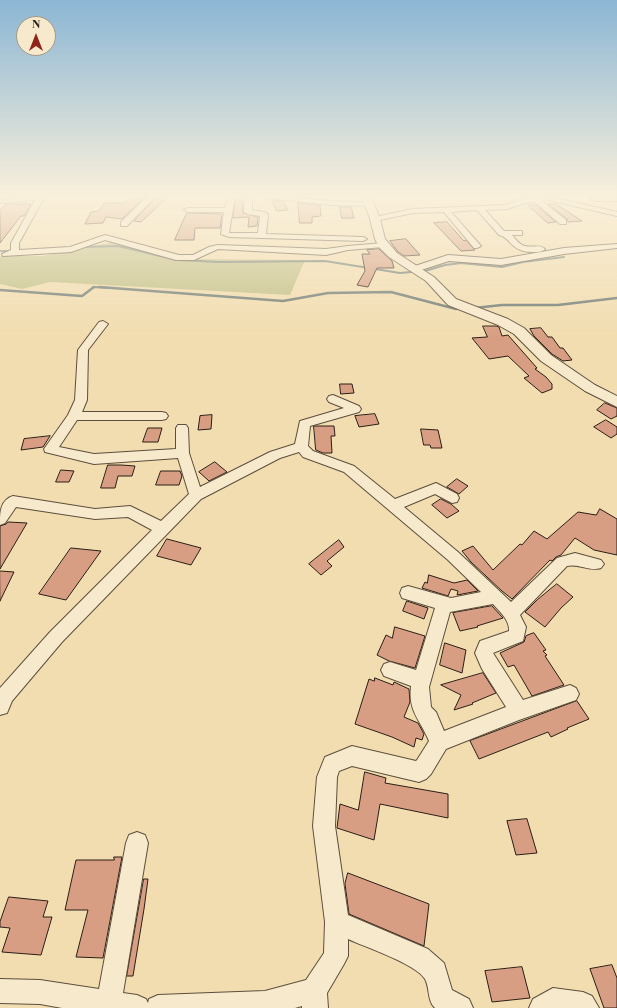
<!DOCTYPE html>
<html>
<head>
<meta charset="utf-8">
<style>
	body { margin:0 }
	#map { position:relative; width:617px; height:1008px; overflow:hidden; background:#f2ddb0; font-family:"Libre Bodoni",serif }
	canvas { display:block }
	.north { position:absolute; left:16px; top:16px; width:40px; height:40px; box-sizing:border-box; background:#f7e9cc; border:1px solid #a59884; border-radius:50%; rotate:0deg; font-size:11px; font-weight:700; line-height:16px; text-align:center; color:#2b1e17 }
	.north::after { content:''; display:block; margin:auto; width:14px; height:18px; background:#8f2418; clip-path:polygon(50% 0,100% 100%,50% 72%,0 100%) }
</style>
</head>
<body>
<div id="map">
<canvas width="617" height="1008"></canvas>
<div class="north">N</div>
</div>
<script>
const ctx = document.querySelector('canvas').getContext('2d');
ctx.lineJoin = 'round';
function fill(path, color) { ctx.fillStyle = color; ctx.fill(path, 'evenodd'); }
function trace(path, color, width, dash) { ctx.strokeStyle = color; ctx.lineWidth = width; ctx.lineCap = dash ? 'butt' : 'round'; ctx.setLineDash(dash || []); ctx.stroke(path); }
const green = new Path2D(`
	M113 242 198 259 305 260 290 295 50 282 22 289 0 284V256H44Z`);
const streamFar1 = new Path2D(`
	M83 247 118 246 177 260 220 262 325 261 400 273 411 272
	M0 251H9
	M425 271 445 265 461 263 502 267 523 262 564 257
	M92 288 94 287 112 288`);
const stream = new Path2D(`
	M99 287 283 301 328 293 391 292 456 309
	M0 290 82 296 94 287
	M474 308 502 305H558L617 298`);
const building = new Path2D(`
	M132 196H146L122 219 106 217 103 223 85 224 91 212 99 211 104 203H125Z
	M158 196H165L163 198H167L141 222 134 221Z
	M236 200H242L243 213 258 217 257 226 248 227 249 217 233 218Z
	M272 200 283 201 288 210 277 211Z
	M298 203 320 205 321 216 312 217V223H300Z
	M6 204H31L24 216H21L0 243V211Z
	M548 204H556L582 221 568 222 567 219Z
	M528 205H536L556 222 548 223Z
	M340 207H351L354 218H342Z
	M187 213 222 214 220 228H195L194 240H175Z
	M447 222 464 241 466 240 475 250 461 251 434 223Z
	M406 239 420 255 404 256 398 252 390 241Z
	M379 249 392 261 394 268H377L368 287 357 285 365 271 362 254H370L367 250Z
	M483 326H496L499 327 502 336 508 335 537 368 535 369 546 377 552 384V389L542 393 524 378 529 376 508 356 489 359 472 338 487 337Z
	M541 328 548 337H552L560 348H563L572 360 563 361 552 354 534 336 530 329Z
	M340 384H352L354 393 341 394Z
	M605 403 617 408V416L611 419 597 410Z
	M375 414 379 424 359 427 355 416Z
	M212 415 211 429 198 430 200 416Z
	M606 420 617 427V434L611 438 594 427Z
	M314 426H334L335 436H331L332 453H323L316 450Z
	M148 428H162L158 442H143Z
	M421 429 438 430 442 448H431L430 445H424Z
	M50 436 43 447 21 450 24 439Z
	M215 462 227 472 209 481 199 472Z
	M108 465H121L135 466 132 476H118L115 488H101Z
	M61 470 74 471 69 482H56Z
	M161 471H180L182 476 179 485H156Z
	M457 479 468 486 459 494 447 487Z
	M441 499 451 504 459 511 447 518 432 505Z
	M600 509 617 519V555L594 550 575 538 561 555 556 557 552 561 550 560 512 599 502 591 471 562 462 551 473 546 493 570 520 544 522 545 534 531 547 539 578 512 596 515Z
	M8 522 27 523 0 569V526L6 524Z
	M167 539 201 548 191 565 157 556Z
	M339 540 344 547 327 561 332 566 321 575 309 564Z
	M71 548 101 551 66 600 39 594Z
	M0 571 14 572 0 601Z
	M429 575 454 583 467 580 478 591 457 595 458 591 451 589 448 596 422 588 425 582 427 583Z
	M557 584 573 597 561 608 545 627 525 612 537 600Z
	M407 601 428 608 424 619 403 611Z
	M492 606 503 618 477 626 478 627 460 631 453 613Z
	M395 627 425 636 415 668 389 661 377 655 386 635 392 638Z
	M534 633 546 650 543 651 547 655 545 656 564 685 532 696 514 665 508 667 500 653 524 642 526 636Z
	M445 643 466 650 462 673 440 665Z
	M483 673 496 693 472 703 473 704 454 710 461 695 441 685Z
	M375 678 393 685 394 682 409 689 410 702 404 717 418 723 424 734 422 740 416 738 414 747 392 737 355 724 369 679 374 681Z
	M577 701 589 719 567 728 568 729 551 737 548 732 479 759 470 741Z
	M365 772 386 778 385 783 448 794V818L380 804 374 840 337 828 340 804 358 810Z
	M527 819 537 853 516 855 507 821Z
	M114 857H122L103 958 76 957 88 910H65L76 860H114Z
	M348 873 429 904 424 946 349 914 345 884Z
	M144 879H148L144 909 133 976H127Z
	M9 897 48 901 43 917H52L41 955 2 952 10 928 0 927V922Z
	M612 965 617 978V1008H604L590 969Z
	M522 967 530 998 492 1002 485 971Z`);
const minor = new Path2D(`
	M33 196H45L19 243V250L70 247 105 235 179 255H193L209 247 218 245 326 249 348 246 383 243 387 245 383 247 348 250 326 255 218 249 194 260H176L105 240 71 252 3 256 2 254 11 250V243L35 200 0 203V199Z
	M148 196H156L127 226H121V222Z
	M228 196H235L229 233H258L260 216 248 214 244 212 245 196H252V210L264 212 268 214 266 234 363 237 367 239 363 241 229 237 221 234 224 212H188L184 210 188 208H225Z
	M264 196H283L330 201 370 202 374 204 370 206 330 205 268 198Z
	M536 196H547L617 212V216L544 199 542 201 566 220V224H560L535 202 525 203 507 209 485 210 504 231H522V235H512C516 240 520 245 525 246 532 248 540 244 545 249 542 252 538 252 533 252 510 252 512 238 499 235L477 210 451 212 481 246 477 248H474L444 212 413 213 375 221 371 219 375 217 413 209 506 205 521 199 536 197Z
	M592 197H617V201H595L591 199Z
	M617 244V248L564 254 501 265 449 261 415 272 411 269 412 267 448 255 501 259 564 248Z
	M103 321 108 324 88 350 87 400 82 412H162L166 413 168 416 166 419 162 420H77L59 447 94 454 176 449V428L178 425H186L188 428 189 453 200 487 270 452 295 444 300 421 344 408 329 402 327 399 329 396 333 395 359 406 361 409 359 412 310 426 308 446 313 451 354 466 395 499 436 483 457 494 459 498 457 502 452 503 435 494 404 507 458 552 511 602 557 558 575 553 601 560 604 564 601 568C590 572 579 563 567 566L520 615 526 627 523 641 493 653 523 700 570 685 576 688 579 694 576 700 519 720 446 749 431 774 426 779 419 782 352 766 339 771 337 777 335 826 348 915 428 949 444 963 452 990 469 999 473 1008H435C427 1001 430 988 425 979 416 964 365 947 348 939V956L344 964 327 993 328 1008H302V1006L295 1008H62L40 1004 0 1003V979L40 980 99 989 126 843 129 835 137 832 145 835 148 843 123 993 137 995 146 999 148 1003 149 999 158 995 265 991 306 980 324 953 325 922 313 826 317 777 325 757 352 746 416 761 417 760 429 741C420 719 408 712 411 686L384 676 381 670 384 664 390 662 416 670 435 608 402 598 400 593 402 588 408 586 451 598 481 592 448 560 344 472 303 457 299 452 280 458 201 499 62 642 12 701 7 713 0 715V688L50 632 152 530 128 517 95 519 16 507 5 523 0 525C0 513 0 500 13 496L95 509 130 506 161 521 189 494 178 458 94 464 45 452 44 449 68 415 75 400 78 350 99 322ZM493 604C499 611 510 620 509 631L480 641 475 653 482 669 506 707 444 731 436 712 431 707 429 687 450 612Z
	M553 988 583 992 592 996 599 1008H529L533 999Z`);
const tertiary = new Path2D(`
	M362 196H371L380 219 385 239 397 253 434 277 456 299 508 319 524 328 551 355 595 385 617 396V407L585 391 541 361 514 334 498 325 448 305 426 281 389 257 379 247 375 239 370 219Z`);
fill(green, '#c2bf86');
trace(streamFar1, '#717c76', 2);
trace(stream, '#717c76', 2.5);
fill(building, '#d79e83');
trace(building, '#2b1e17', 1);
trace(minor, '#5d4e3d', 2);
trace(tertiary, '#5d4e3d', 2);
fill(minor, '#f7e9cc');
fill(tertiary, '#f7e9cc');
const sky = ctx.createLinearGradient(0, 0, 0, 337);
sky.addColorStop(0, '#8bb6d4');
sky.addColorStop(0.58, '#f9f0db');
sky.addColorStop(1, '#f9f0db00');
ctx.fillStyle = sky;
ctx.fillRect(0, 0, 617, 337);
</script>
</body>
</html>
